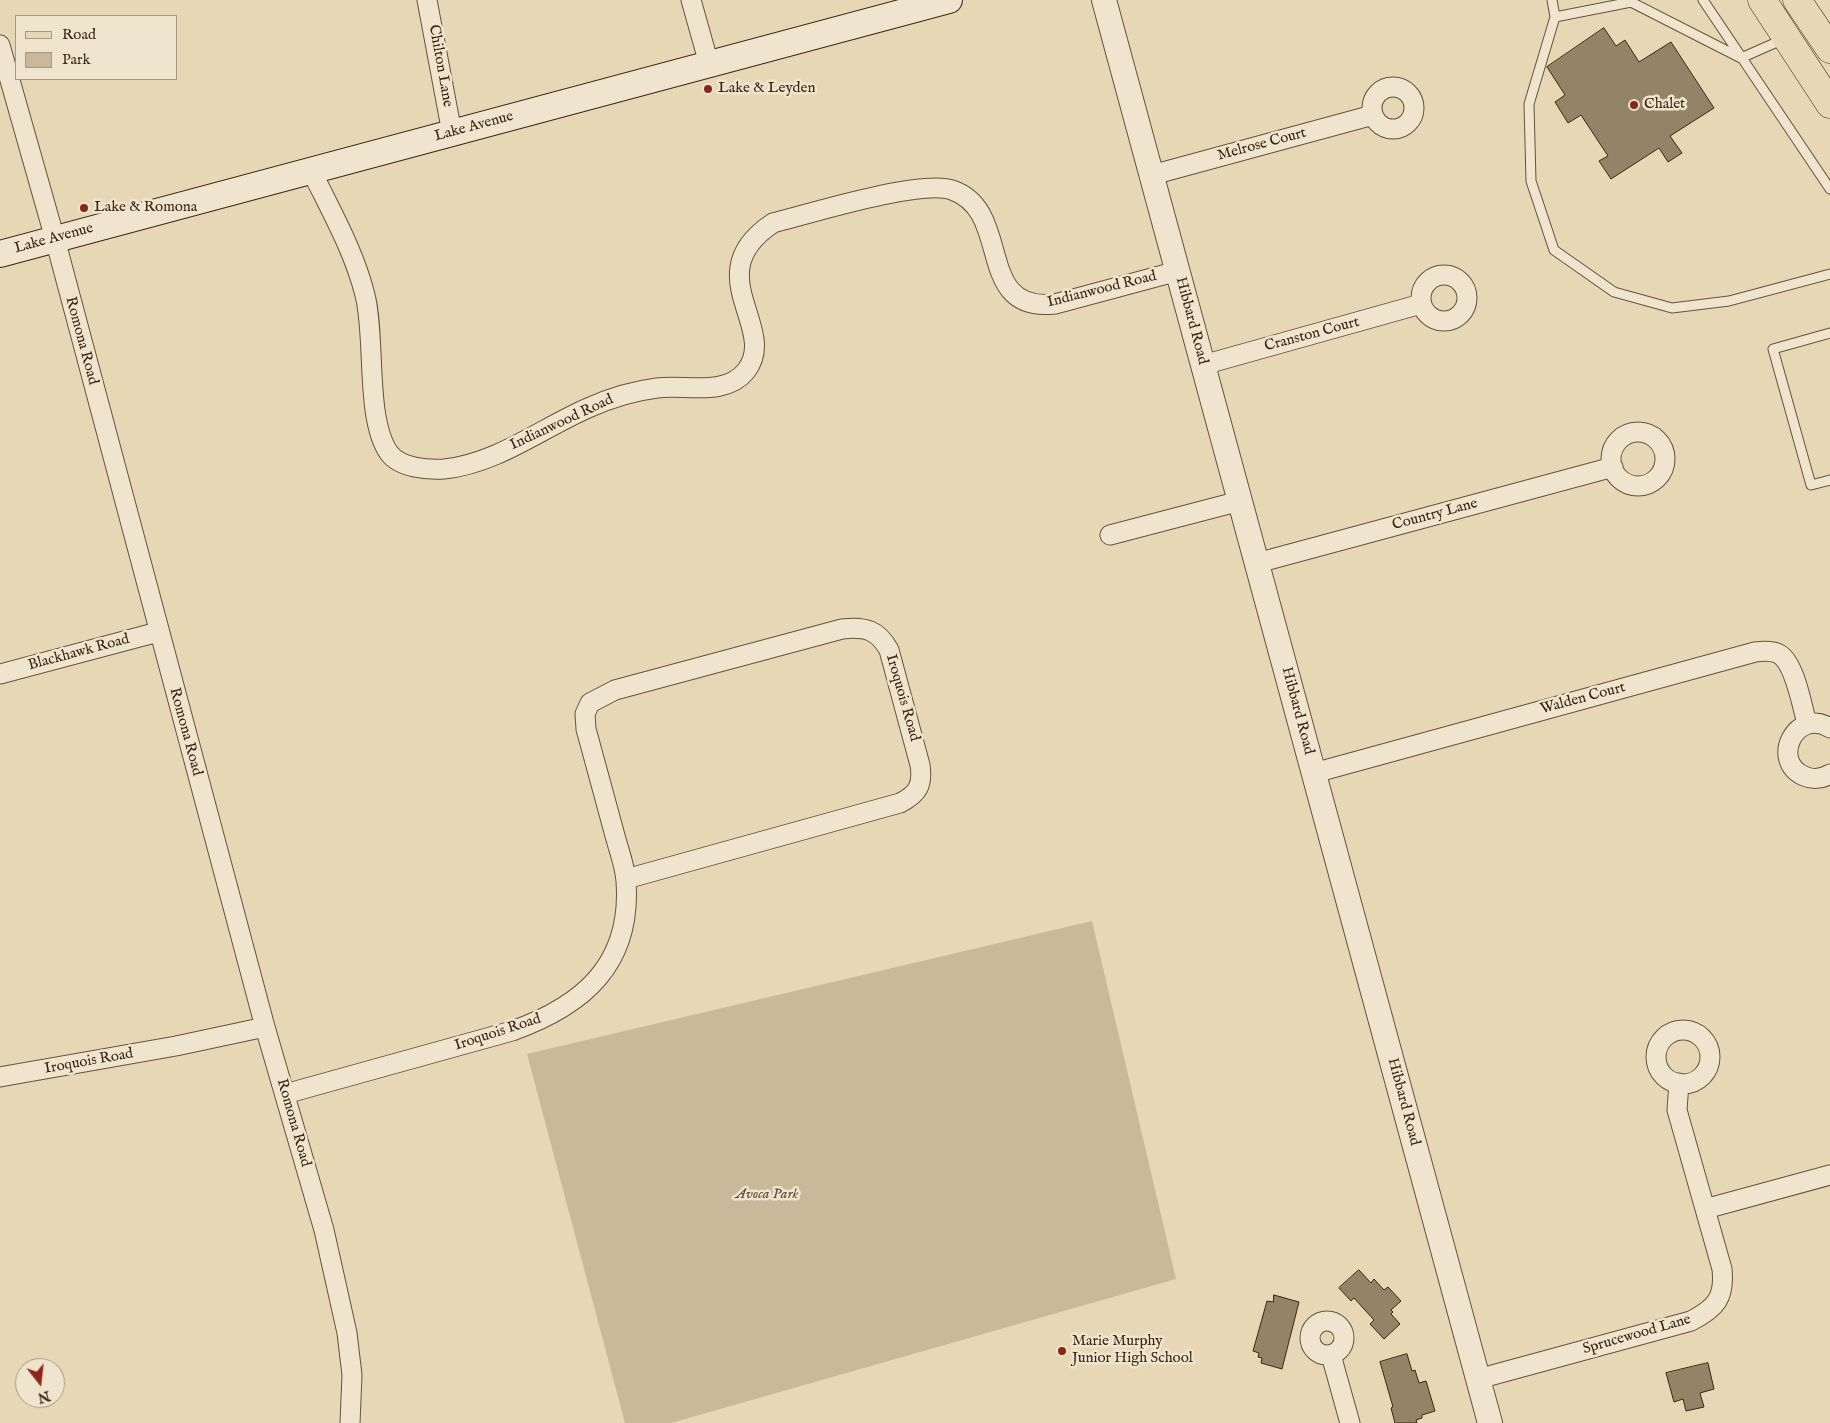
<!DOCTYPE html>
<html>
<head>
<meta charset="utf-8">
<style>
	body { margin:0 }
	#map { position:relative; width:1830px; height:1423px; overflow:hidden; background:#e6d7b5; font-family:"IM FELL English",serif }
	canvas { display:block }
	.legend { position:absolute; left:15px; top:15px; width:162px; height:65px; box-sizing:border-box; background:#efe5cf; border:1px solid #a79983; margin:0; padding:6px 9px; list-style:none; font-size:15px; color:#3a2712 }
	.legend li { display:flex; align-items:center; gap:10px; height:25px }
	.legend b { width:25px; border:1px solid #a79983 }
	.north { position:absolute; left:15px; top:1358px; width:50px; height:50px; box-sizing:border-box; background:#efe5cf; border:1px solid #a79983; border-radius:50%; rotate:164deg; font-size:14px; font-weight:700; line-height:20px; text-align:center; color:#3a2712 }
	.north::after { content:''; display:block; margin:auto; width:18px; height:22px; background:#8f2418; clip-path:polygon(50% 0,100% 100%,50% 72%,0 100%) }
</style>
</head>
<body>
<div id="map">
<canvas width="1830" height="1423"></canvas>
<ul class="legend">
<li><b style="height:6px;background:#e6d7b5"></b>Road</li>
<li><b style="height:14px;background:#c9b999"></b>Park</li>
</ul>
<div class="north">N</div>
</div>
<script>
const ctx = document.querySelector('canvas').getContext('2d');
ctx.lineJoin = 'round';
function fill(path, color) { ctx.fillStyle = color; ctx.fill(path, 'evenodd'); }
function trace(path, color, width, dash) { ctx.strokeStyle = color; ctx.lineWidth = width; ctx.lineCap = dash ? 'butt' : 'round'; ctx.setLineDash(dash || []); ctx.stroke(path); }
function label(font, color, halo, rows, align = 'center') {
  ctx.font = font + ' "IM FELL English",serif'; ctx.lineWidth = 5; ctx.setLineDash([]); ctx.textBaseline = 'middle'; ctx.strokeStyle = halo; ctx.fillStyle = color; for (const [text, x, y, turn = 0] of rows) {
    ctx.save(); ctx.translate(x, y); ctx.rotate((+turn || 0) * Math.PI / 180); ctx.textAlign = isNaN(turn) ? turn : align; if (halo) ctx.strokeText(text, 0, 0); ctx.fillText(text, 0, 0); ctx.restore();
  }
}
const green = new Path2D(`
	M1092 921 1176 1279 671 1423H625L527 1054Z`);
const building = new Path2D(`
	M1604 28 1616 46 1625 40 1639 62 1671 42 1714 108 1670 136 1682 153 1668 162 1659 148 1611 179 1599 161 1608 156 1581 115 1568 123 1555 102 1565 95 1547 67Z
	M1359 1270 1371 1283 1374 1279 1384 1290 1388 1287 1401 1301 1391 1310 1393 1312 1391 1314 1400 1324 1384 1339 1370 1324 1374 1320 1354 1298 1351 1301 1339 1288Z
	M1274 1295 1299 1302 1282 1369 1261 1363 1262 1358 1258 1357 1259 1353 1253 1351 1267 1301 1273 1302Z
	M1407 1354 1412 1371 1415 1370 1419 1383 1426 1381 1435 1411 1422 1415V1418L1416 1420 1417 1423H1395L1391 1408 1393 1407 1380 1362Z
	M1708 1363 1714 1389 1700 1393 1704 1407 1686 1411 1683 1399 1674 1402 1666 1373Z`);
const service = new Path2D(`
	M1552 0 1555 17 1529 104 1531 181 1554 250 1614 292 1672 308 1729 301 1830 274
	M1703 0 1830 189
	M1555 17 1631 2 1739 57
	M1741 58 1784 39
	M1830 333 1773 349 1811 485 1830 480`);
const minor = new Path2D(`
	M427 0 452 133
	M691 0 709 64
	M0 45 55 239 265 1027 324 1230 347 1333 352 1375 350 1423
	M1372 108a21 21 0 1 1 42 0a21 21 0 1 1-42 0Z
	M311 170C331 211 354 251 365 295 376 338 365 419 389 453 400 468 427 470 444 469 496 464 542 428 588 408 610 398 633 391 657 388 686 384 725 397 746 371 780 328 696 274 773 223 809 214 921 179 952 190 1014 211 973 313 1055 304L1178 271
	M1152 175 1373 115
	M1421 298a23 23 0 1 1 46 0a23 23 0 1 1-46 0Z
	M1203 365 1421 304
	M1611 459a27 27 0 1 1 54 0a27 27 0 1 1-54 0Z
	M1110 535 1240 501
	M1257 563 1613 467
	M0 674 158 632
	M1830 728C1797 707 1769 760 1804 776 1813 780 1822 779 1830 774
	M1314 773 1755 652C1762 651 1772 650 1779 654 1795 663 1802 706 1807 724
	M1656 1057a27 27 0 1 1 54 0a27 27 0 1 1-54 0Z
	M0 1077 176 1046 265 1027
	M285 1094 512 1031C585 1005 632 963 626 881 625 865 618 848 614 832 605 798 595 763 586 729L585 714 590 703 615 690 842 629C865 626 878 630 889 650L920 765C923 785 918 794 900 803L626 879
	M1705 1209 1830 1175
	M1310 1338a17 17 0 1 1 34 0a17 17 0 1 1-34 0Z
	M1331 1355 1350 1423
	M1478 1379 1691 1321C1716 1308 1725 1298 1722 1269L1677 1110 1679 1083`);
const tertiary = new Path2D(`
	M1104 0 1490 1423`);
const secondary = new Path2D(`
	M0 254 949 0`);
const primary = new Path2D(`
	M1762 0 1830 104
	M1797 0 1830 49`);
const markers = [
	[708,89,5,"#8f2418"],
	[1634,105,5,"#8f2418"],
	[84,208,5,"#8f2418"],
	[1062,1351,5,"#8f2418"]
];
const streetNames = [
	["Chilton Lane",440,66,80],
	["Lake Avenue",474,127,-15],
	["Melrose Court",1262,145,-15],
	["Lake Avenue",54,239,-15],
	["Indianwood Road",1102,290,-14],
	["Hibbard Road",1191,321,75],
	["Cranston Court",1312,335,-15],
	["Romona Road",81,341,75],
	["Indianwood Road",562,423,-25],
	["Country Lane",1435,515,-15],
	["Blackhawk Road",79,653,-15],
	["Iroquois Road",902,698,74],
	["Walden Court",1583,699,-15],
	["Hibbard Road",1297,711,75],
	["Romona Road",185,732,75],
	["Iroquois Road",498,1033,-18],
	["Iroquois Road",89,1062,-10],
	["Hibbard Road",1403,1102,75],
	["Romona Road",293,1123,74],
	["Sprucewood Lane",1637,1335,-16]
];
const poiNames = [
	["Lake & Leyden",718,89],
	["Chalet",1644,105],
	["Lake & Romona",94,208],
	["Marie Murphy",1072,1342],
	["Junior High School",1072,1359]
];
const parkNames = [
	["Avoca Park",767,1195]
];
fill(green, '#c9b999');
fill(building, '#938367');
trace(building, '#3a2712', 1);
trace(service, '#65533b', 11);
trace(minor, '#65533b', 21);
trace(tertiary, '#65533b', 26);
trace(secondary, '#3a2712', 28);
trace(primary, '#3a2712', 29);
trace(service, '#efe5cf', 9);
trace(minor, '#efe5cf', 19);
trace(tertiary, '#efe5cf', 24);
trace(secondary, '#efe5cf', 26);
trace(primary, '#e6d7b5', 28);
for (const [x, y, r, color] of markers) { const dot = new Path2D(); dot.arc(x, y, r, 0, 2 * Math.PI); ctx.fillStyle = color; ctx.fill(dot); trace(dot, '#efe5cf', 2); }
label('15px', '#3a2712', '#efe5cf', streetNames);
label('15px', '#3a2712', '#efe5cf', poiNames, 'left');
label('italic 15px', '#5e4c34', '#efe5cf', parkNames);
</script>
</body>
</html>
